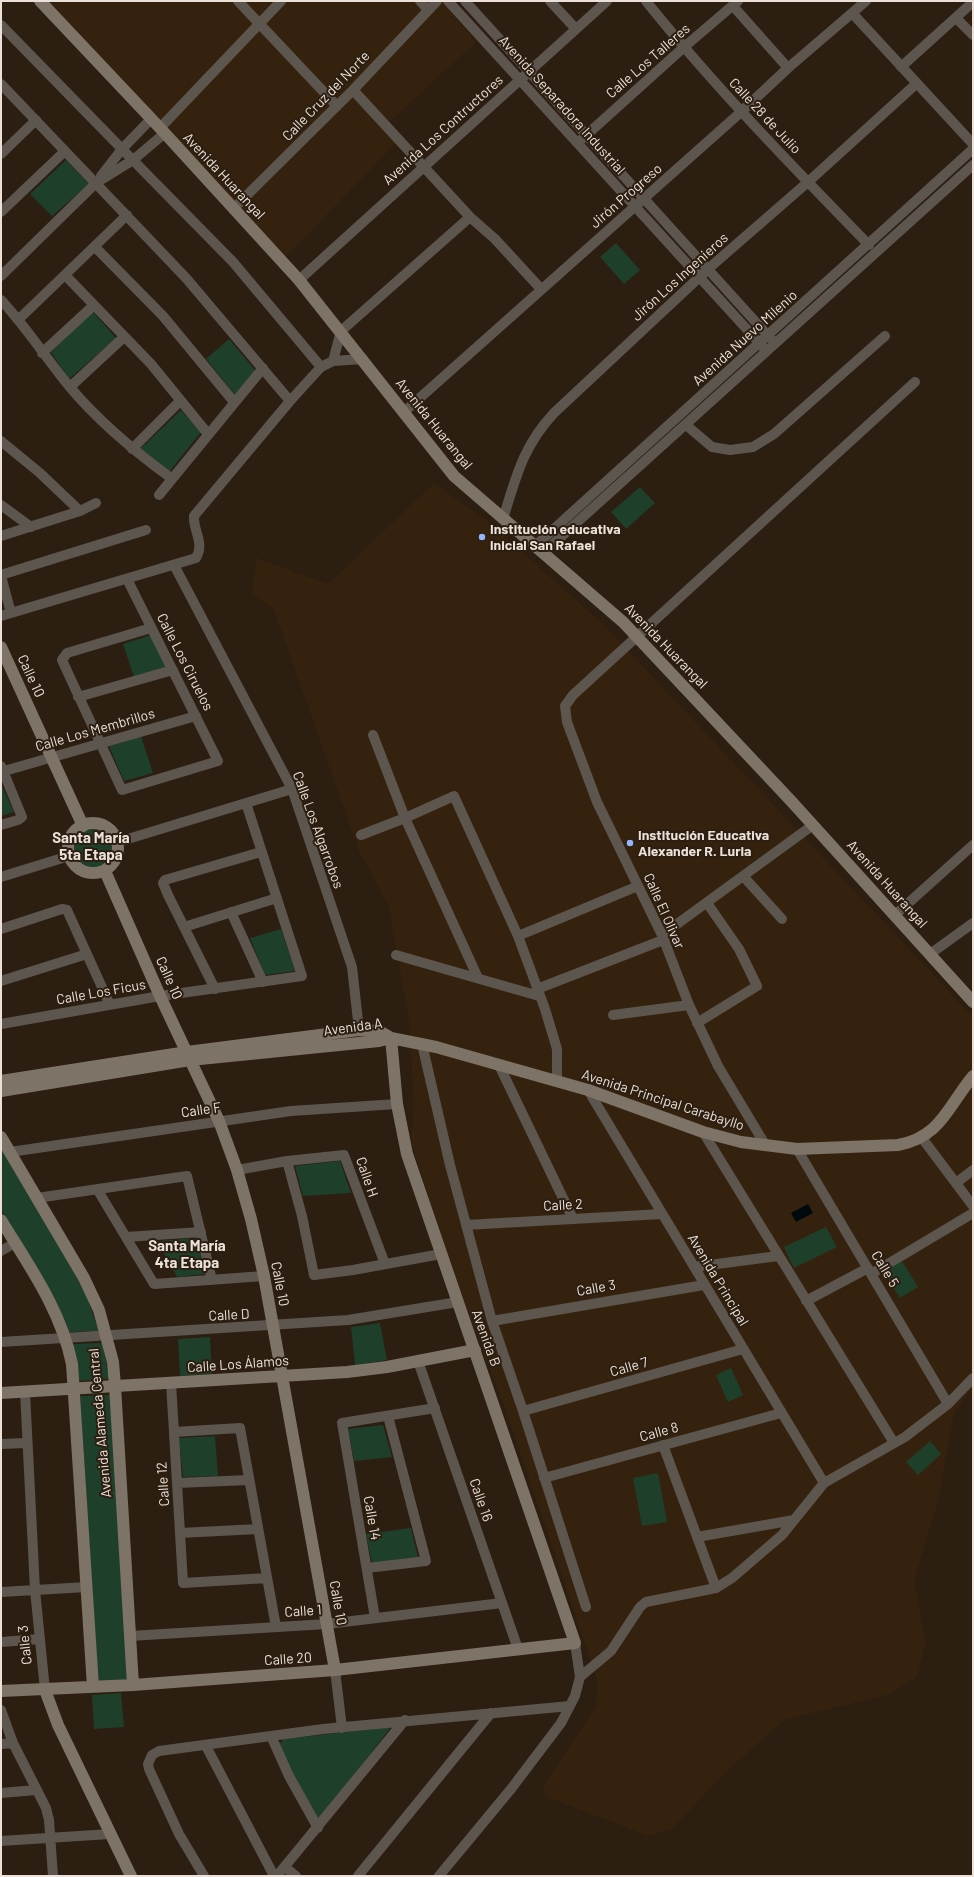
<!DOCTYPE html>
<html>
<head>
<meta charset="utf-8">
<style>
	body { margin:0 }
	#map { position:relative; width:974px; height:1877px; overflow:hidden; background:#2c1e10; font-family:Barlow,sans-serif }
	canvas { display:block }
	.frame { position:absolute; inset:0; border:2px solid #ebe1d8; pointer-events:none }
</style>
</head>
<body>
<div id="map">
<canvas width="974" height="1877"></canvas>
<div class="frame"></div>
</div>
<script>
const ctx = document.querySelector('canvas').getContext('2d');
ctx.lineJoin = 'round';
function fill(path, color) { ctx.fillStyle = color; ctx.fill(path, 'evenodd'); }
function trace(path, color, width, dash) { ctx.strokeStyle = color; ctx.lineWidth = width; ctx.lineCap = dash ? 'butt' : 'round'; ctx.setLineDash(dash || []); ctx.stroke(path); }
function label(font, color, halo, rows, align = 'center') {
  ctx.font = font + ' Barlow,sans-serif'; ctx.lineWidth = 4; ctx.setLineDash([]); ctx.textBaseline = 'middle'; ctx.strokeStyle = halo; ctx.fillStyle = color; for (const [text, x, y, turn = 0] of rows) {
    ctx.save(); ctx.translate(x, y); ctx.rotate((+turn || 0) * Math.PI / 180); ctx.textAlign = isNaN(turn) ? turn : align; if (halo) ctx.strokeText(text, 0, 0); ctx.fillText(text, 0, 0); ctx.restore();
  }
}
const built = new Path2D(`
	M34 1H441L476 42 383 128 396 143 279 264Z
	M434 483 491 524 605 626 973 1017V1389L954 1413 938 1501 914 1581 926 1642 917 1677 890 1694 784 1720 728 1770 672 1829 648 1836 547 1797 543 1787 596 1706 597 1680 509 1419 442 1243 411 1140 414 1105 409 1022 389 907 359 851 274 610 252 593 256 558 328 584Z`);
const green = new Path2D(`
	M66 160 89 184 52 216 30 194Z
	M616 243 640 270 624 284 600 257Z
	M92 311 116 338 69 379 51 352Z
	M229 339 255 370 236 396 206 359Z
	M181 410 201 432 170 471 140 449Z
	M640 487 655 503 626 529 611 512Z
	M151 635 171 670 135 680 123 644Z
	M141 736 153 773 124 781 109 746Z
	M1 784 14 812 1 816Z
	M73 848a20 20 0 1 1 40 0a20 20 0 1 1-40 0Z
	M281 929 295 971 265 975 250 938Z
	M1 1146 85 1292 99 1331 68 1332 46 1284 1 1209Z
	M340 1161 351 1193 303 1196 295 1166Z
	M826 1227 837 1247 794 1268 784 1247Z
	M197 1238 204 1274 177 1277 157 1241Z
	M902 1261 918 1287 900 1298 884 1272Z
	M380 1323 387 1360 355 1365 351 1327Z
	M210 1337 212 1374 180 1376 178 1339Z
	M103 1343 109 1379 77 1381 73 1344Z
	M731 1368 743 1395 728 1402 716 1375Z
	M111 1395 129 1680 98 1682 80 1396Z
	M383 1425 392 1457 354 1461 348 1429Z
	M215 1436 218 1476 183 1477 179 1438Z
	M930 1441 941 1454 918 1475 906 1462Z
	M658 1473 667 1522 642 1526 633 1478Z
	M411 1528 418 1557 372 1563 366 1534Z
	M121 1693 124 1727 94 1729 92 1695Z
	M391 1727 322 1817 317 1818 278 1745 284 1739Z`);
const water = new Path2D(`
	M808 1204 813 1213 796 1222 791 1213Z`);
const street = new Path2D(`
	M238 1 337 106
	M420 1 428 10
	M448 1 763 347
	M465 1 772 340
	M550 1 576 29
	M646 1C715 87 792 166 869 245
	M733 6 788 68
	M853 14 973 144
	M956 18 973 35
	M1 25 122 149 101 176
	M901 67 973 2
	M1 84 186 278 290 401
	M353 90 470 217 495 239 541 289
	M151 119 122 149 233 262 321 367
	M160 128 281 1
	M582 139 683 48 738 1
	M1 154 36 120
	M234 208 353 90 437 1
	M1 212 65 151
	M95 247 163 316 234 402
	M65 275 151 364 208 434
	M1 276 96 183 133 160 165 133
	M299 280 607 1
	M1 300C26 327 46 358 69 386 99 422 134 451 171 478
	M19 319 127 215
	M42 353 94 305
	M363 359 333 361 341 331 470 217
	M70 387 124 337
	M404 412 741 112 788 68 866 1
	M686 425 712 447 730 450 753 447 774 434 885 336
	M1 441 40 473 80 511
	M132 449 180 401
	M159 495 263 368
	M1 505 31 527
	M503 519C516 477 523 446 554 413L708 269 808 182 916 84
	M1 536 80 511 96 503
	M534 547 973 149
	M543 553 973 165
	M174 565 292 789 352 967 359 1030
	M1 575 146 530
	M1 576 11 613
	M127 579 218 761 122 790 62 660 67 653 151 628
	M1 616 196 558C205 543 193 531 194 516L290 401 321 367 333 361
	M78 697 173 670
	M373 735 405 818 478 978
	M1 772 196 716
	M1 825 18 820 22 817 1 766
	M361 835 405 818 454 796 518 936 545 1009 557 1049V1082
	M118 842 292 789
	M743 876 782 919
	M1 877 69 856
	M231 912 263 982
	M895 915 973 845
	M184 927 277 898
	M1 929 62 909 67 910 110 1005
	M662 935 813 825
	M518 936 638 886
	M930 954 973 923
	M396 955 539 996
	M1 981 87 954
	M215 989 168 895 163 883 165 880 261 852
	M537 989 663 940
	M613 1015 689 1005
	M697 1023 757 986 739 949 707 903
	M1 1024 160 996 302 976 246 803
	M422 1044 450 1165 492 1321 523 1411 586 1607
	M499 1065 573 1219
	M588 1090 824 1483
	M703 1132 894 1443
	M922 1138 973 1206
	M766 1146 718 1066 689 1005 662 935 597 802 567 722 565 706 573 695 915 382
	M797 1149 948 1404
	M10 1152 291 1111 397 1104
	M287 1161 302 1216 314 1275 353 1270 441 1254
	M237 1170 287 1161 344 1155 385 1264
	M956 1183 973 1170
	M97 1189 154 1284 264 1276
	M37 1198 187 1176 212 1280
	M466 1225 662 1214
	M126 1237 201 1232
	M1 1251 15 1243
	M694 1267 778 1256
	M871 1274 973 1213
	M806 1301 868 1268
	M492 1321 704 1285
	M1 1342 348 1320 458 1302
	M418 1361 518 1649
	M171 1383 183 1583 267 1578
	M25 1392 35 1590 45 1690
	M523 1411 743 1349
	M174 1432 240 1428 276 1627
	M1 1444 26 1443
	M663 1445 716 1588
	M544 1478 781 1413
	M177 1483 249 1480
	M180 1533 258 1529
	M697 1537 794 1520
	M367 1568 426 1561 388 1416
	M1 1592 87 1587
	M375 1618 342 1423 435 1408
	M130 1636 327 1624 502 1603
	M1 1642 40 1639
	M335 1670 342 1728
	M580 1677 611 1651 640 1607 646 1602 716 1588 732 1578 782 1535 824 1483 905 1437 948 1404 973 1378
	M1 1710 13 1743 46 1808 49 1820 53 1876
	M271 1736 289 1776 318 1828
	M1 1744 13 1743
	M206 1746 274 1876
	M1 1793 36 1790
	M1 1841 110 1834
	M285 1867 296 1876
	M204 1876 179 1834 149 1769 148 1764 152 1755 159 1751 323 1729 570 1706
	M277 1876 405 1720
	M358 1876 491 1713
	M439 1876 511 1789 561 1723 575 1696 580 1677 575 1643`);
const secondary = new Path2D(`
	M40 1 160 128 299 280 454 476 623 622 792 802 973 1002
	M1 647 83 826
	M68 848a25 25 0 1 1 50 0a25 25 0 1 1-50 0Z
	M105 871 160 996 219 1121 237 1170 251 1219 264 1276 335 1670
	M1 1081 187 1052 359 1030 379 1031 391 1038 436 1047 588 1090 703 1132 741 1142 797 1149 898 1145C941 1137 948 1106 973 1076
	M1 1091 190 1060 379 1041 391 1038
	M1 1137 84 1278 99 1310 113 1362 115 1386 133 1685
	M1 1220C29 1266 61 1310 72 1364L93 1687
	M1 1393 347 1372 387 1367 475 1350
	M45 1690 58 1725 131 1876
	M1 1691 133 1685 335 1670 575 1643 407 1154 397 1104 391 1038`);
const markers = [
	[482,537,4,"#95b6fd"],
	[630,843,4,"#95b6fd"]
];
const streetNames = [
	["Calle Los Talleres",648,61,-41],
	["Calle Cruz del Norte",326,96,-46],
	["Avenida Separadora Industrial",562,105,48],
	["Calle 28 de Julio",765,116,47],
	["Avenida Los Contructores",443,130,-42],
	["Avenida Huarangal",224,176,47],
	["Jirón Progreso",626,196,-41],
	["Jirón Los Ingenieros",680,277,-42],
	["Avenida Nuevo Milenio",745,338,-42],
	["Avenida Huarangal",434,424,51],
	["Avenida Huarangal",666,646,46],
	["Calle Los Ciruelos",185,662,63],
	["Calle 10",31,676,65],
	["Calle Los Membrillos",95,730,-16],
	["Calle Los Algarrobos",318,830,70],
	["Avenida Huarangal",887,884,48],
	["Calle El Olivar",664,911,66],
	["Calle 10",169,978,66],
	["Calle Los Ficus",101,992,-10],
	["Avenida A",353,1027,-8],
	["Avenida Principal Carabayllo",663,1100,18],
	["Calle F",201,1110,-8],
	["Calle H",367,1177,71],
	["Calle 2",563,1205,-3],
	["Calle 5",885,1269,59],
	["Avenida Principal",718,1280,59],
	["Calle 10",280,1284,79],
	["Calle 3",596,1288,-10],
	["Calle D",229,1315,-3],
	["Avenida B",486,1338,70],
	["Calle Los Álamos",238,1364,-4],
	["Calle 7",629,1367,-16],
	["Avenida Alameda Central",100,1423,-95],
	["Calle 8",659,1432,-15],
	["Calle 12",163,1484,-94],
	["Calle 16",481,1500,71],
	["Calle 14",372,1518,80],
	["Calle 10",338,1603,80],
	["Calle 1",303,1611,-4],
	["Calle 3",25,1645,-96],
	["Calle 20",288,1659,-4]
];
const poiNames = [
	["Institución educativa",490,529],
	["inicial San Rafael",490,545],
	["Institución Educativa",638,835],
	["Alexander R. Luria",638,851]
];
const neighbourhoodNames = [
	["Santa María",91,838],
	["5ta Etapa",91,855],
	["Santa María",187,1246],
	["4ta Etapa",187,1263]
];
fill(built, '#35220e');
fill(green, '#1e3f29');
fill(water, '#000a0e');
trace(street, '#5c564e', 10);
trace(secondary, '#7d7367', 12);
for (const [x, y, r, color] of markers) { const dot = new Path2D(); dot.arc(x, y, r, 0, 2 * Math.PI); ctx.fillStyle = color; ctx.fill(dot); trace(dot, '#2c1e10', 1.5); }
label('14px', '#ebe1d8', '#2c1e10', streetNames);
label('bold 14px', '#ebe1d8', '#2c1e10', poiNames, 'left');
label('bold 15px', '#ebe1d8', '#2c1e10', neighbourhoodNames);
</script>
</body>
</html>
